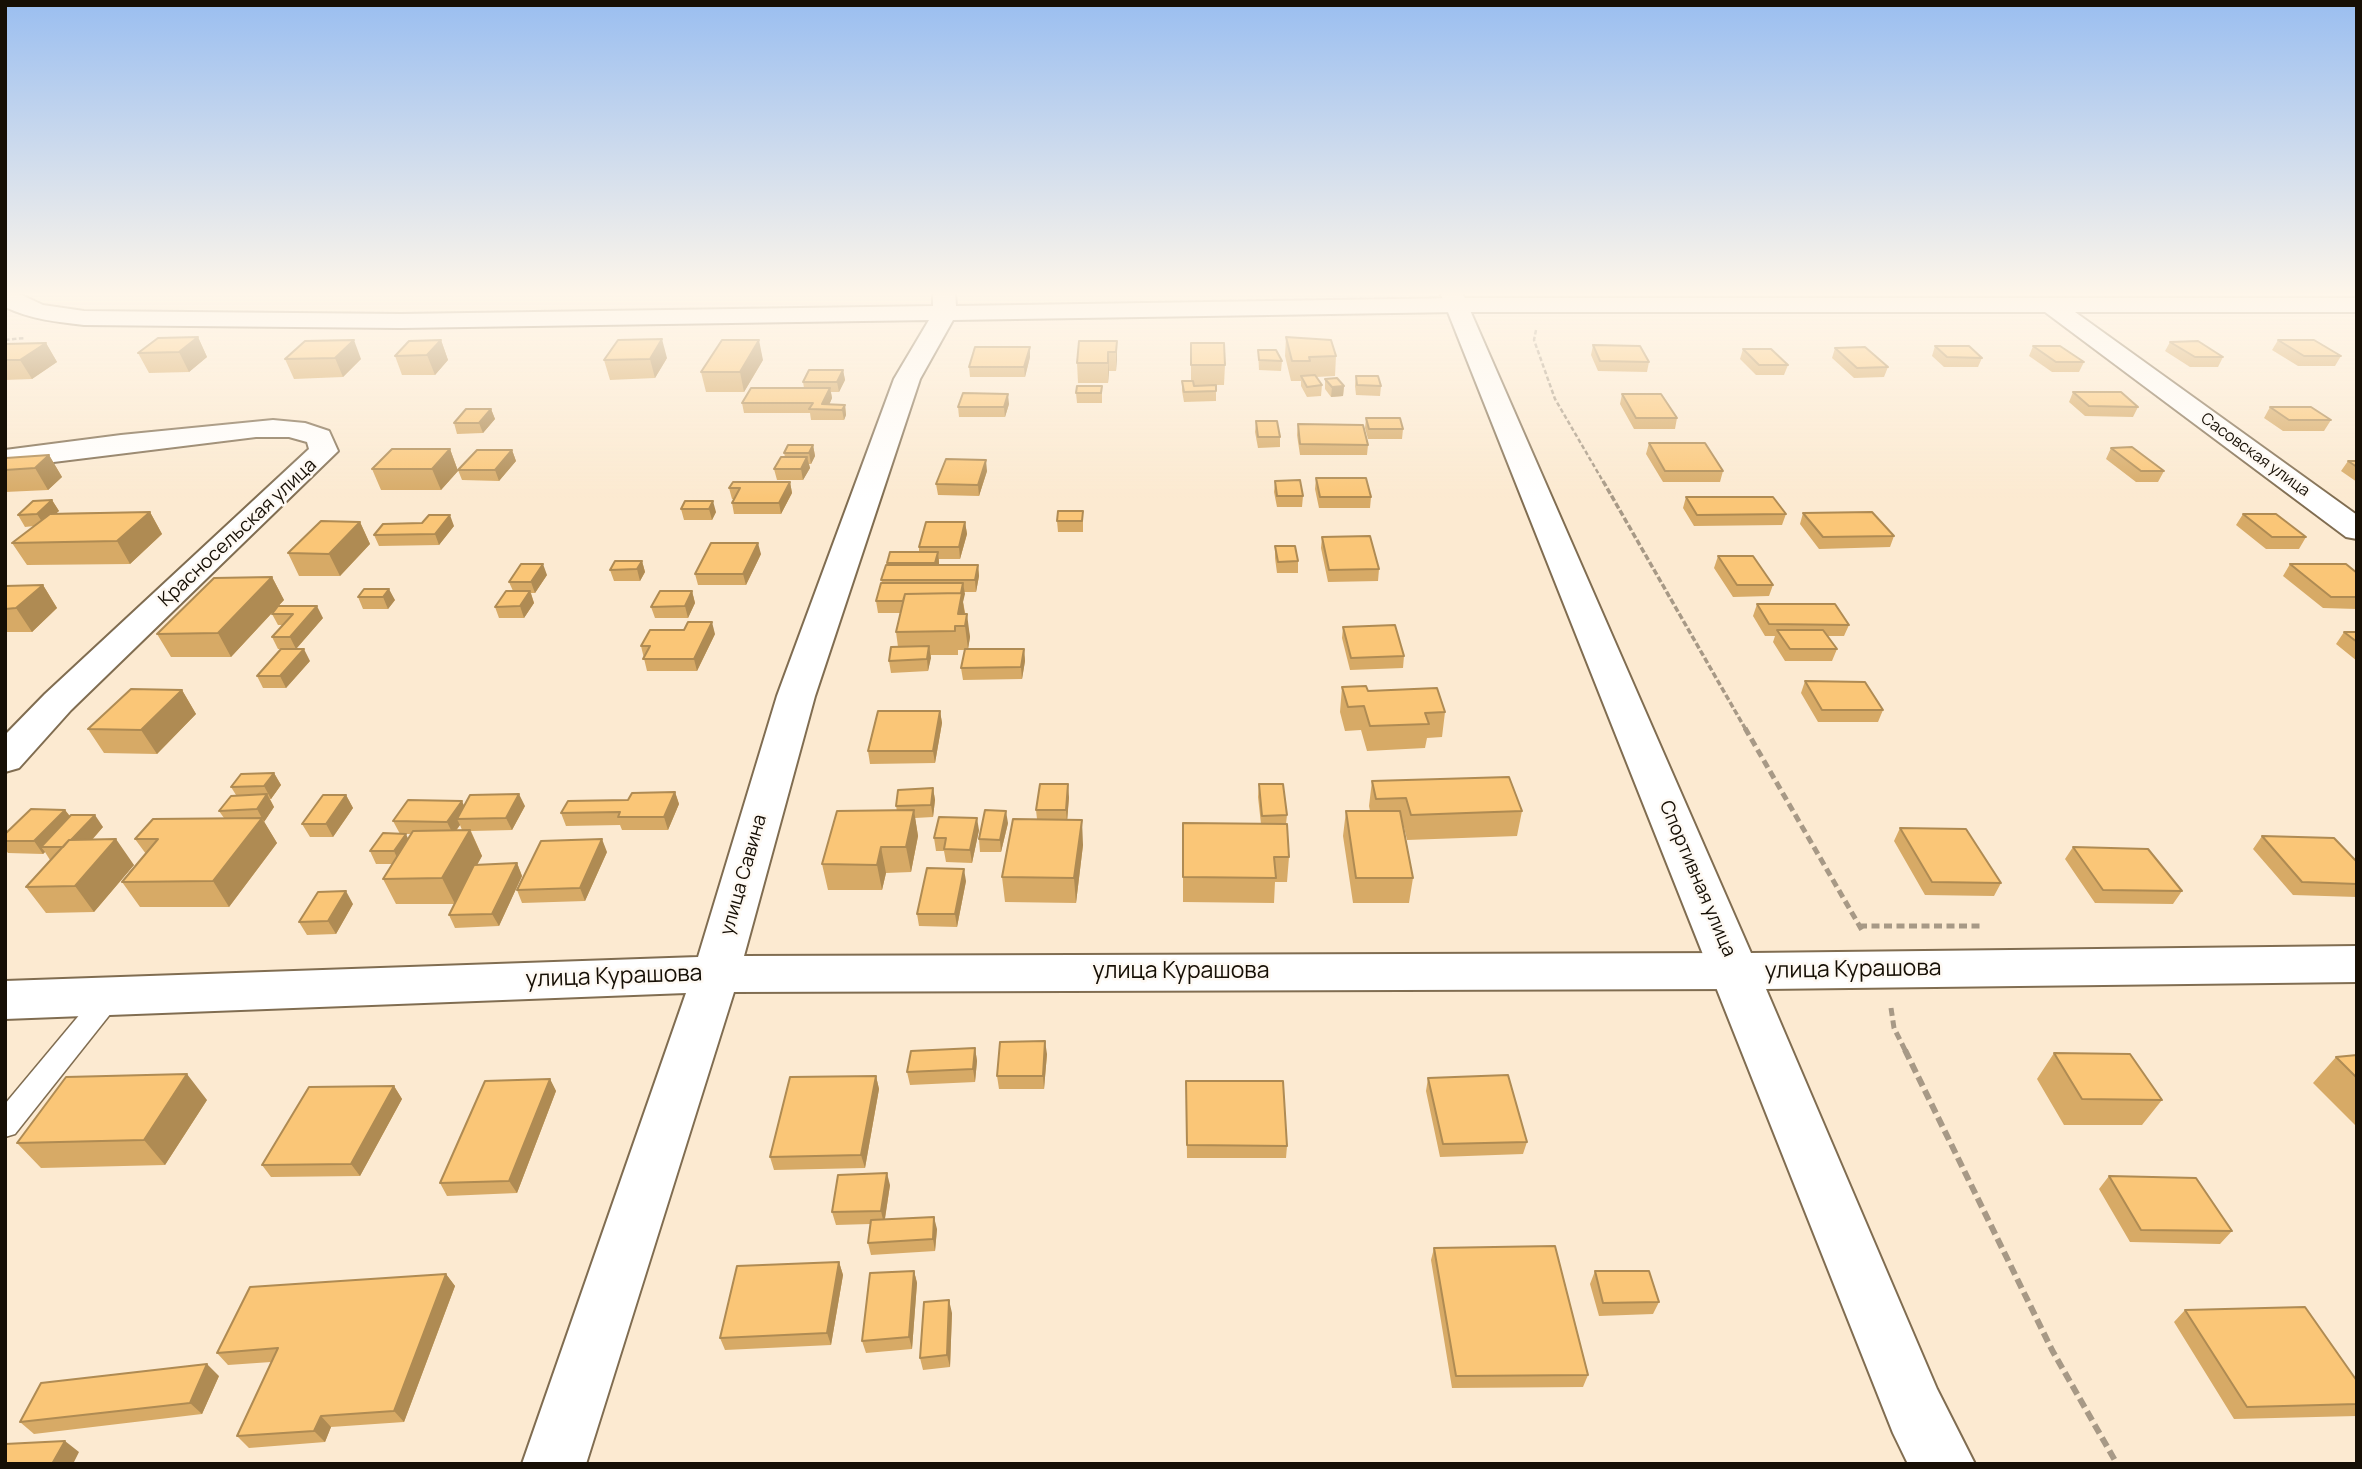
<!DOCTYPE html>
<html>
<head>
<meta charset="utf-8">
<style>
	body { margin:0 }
	#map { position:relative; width:2362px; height:1469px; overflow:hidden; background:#fcead1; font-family:Manrope,sans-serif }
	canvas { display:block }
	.frame { position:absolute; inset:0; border:7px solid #160f05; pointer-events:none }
</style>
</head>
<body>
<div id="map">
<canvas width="2362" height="1469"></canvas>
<div class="frame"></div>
</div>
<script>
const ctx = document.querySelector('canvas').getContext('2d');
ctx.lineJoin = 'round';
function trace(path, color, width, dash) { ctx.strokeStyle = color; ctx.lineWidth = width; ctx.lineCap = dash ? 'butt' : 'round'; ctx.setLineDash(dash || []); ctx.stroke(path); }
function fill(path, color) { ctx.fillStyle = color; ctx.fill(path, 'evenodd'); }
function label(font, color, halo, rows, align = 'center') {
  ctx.font = font + ' Manrope,sans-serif'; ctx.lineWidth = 5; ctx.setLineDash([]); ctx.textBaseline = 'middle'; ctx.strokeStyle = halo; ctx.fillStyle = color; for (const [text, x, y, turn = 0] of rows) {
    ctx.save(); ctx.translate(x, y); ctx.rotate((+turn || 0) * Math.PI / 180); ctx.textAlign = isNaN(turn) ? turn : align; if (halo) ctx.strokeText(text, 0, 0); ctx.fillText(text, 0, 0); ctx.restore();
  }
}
const pathFar3 = new Path2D(`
	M1536 330 1534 340 1555 399 1604 483
	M5 340 25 338`);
const pathFar2 = new Path2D(`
	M1603 481 1746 730`);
const pathFar1 = new Path2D(`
	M1745 728 1863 932
	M1859 926H1981
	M1891 1008 1894 1028 1906 1052`);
const path = new Path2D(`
	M1905 1050 2052 1350 2117 1464`);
const lane = new Path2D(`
	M110 986 119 989 123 996 119 1003 15 1134 5 1137V1104L101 989Z`);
const street = new Path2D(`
	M5 292H15L43 305 84 311 401 314 933 306V292H955L956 306 1457 298H2357V312H2075L2357 515V539L2346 537 2045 312H1457L953 320 920 379 815 696 744 956 1735 953 1752 958 1758 971 1752 984 1735 989 734 992 586 1464H522L686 993 5 1019V981L698 957 777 696 894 379 929 320 401 328 84 325C57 322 30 319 5 307Z
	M273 420 305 423 329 431 338 451 71 710 19 768 5 772V735L45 694 309 449 307 442 289 437H256L5 468V450L121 435Z`);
const secondary = new Path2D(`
	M1440 292H1462L1751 953 2357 946V982L1766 989 1937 1389 1975 1464H1908L1893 1433Z`);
const wall = new Path2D(`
	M198 337 207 357 189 372 149 373 138 353Z
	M1286 337 1336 356 1335 376 1316 377 1322 385 1321 396 1307 397 1301 386V381H1291L1285 356Z
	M441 340 448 360 435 375H402L395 356Z
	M2278 340 2341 356 2335 366H2298L2272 350Z
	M305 341 361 359 343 377 294 379 285 359Z
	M1117 341 1116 371H1109L1108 383H1078L1077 363Z
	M2170 342 2223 357 2218 367H2190L2165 351Z
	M46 343 57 362 32 379 5 380V344Z
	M1191 343 1225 365 1224 385H1194V386L1216 391V401L1184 402 1182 391V381H1191Z
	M1593 345 1649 362 1647 372 1598 371 1591 355Z
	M1935 346 1982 358 1978 367H1944L1932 356Z
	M2033 346 2084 362 2079 372H2052L2029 356Z
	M1835 348 1888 367 1884 377 1854 378 1832 358Z
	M1743 349 1788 365 1784 375H1756L1740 359Z
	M1258 350 1282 361 1281 371 1259 370Z
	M1030 357 1025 377H970L969 367Z
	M667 358 655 378 610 380 604 360Z
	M763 360 744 392H706L701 372Z
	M843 370 845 380 839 392H831L832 398 829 405H845L846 415 844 420H811L810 413H744L742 403 804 388 803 382Z
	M1356 376 1381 386 1380 396 1356 395 1355 386Z
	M1325 379 1344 386 1343 396 1331 397 1325 389Z
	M1102 386V403H1077L1076 393Z
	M2073 392 2138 407 2133 417 2085 416 2069 402Z
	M1622 394 1677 418 1675 429H1634L1620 404Z
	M1009 404 1005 417H959L958 407Z
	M2270 407 2331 420 2324 431H2283L2264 418Z
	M491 409 495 419 483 433 457 434 454 423Z
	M1366 418 1403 429 1402 439H1368L1365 428Z
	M1256 421 1280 437V447L1258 448 1255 432Z
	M1298 424 1368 445 1367 455H1300L1297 435Z
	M1649 443 1723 471 1720 482H1663L1646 454Z
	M813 445 815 456 811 464H809L810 468 803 480H777L774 469 785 457 784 453Z
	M2111 448 2164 471 2158 482H2136L2106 459Z
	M450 449 458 471 441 490H381L372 469Z
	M512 450 516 461 499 481 462 480 458 470Z
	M49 455 62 477 48 490 5 492V458Z
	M2348 461H2357V482L2341 471Z
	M987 471 979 496 938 495 936 484Z
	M1316 478 1371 497 1370 508H1319L1315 489Z
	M1275 481 1303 496 1302 507H1277L1274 492Z
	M790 482 792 493 781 514H734L732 503 734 499H732L729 488Z
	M1686 497 1786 514 1782 525 1694 526 1683 508Z
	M52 500 59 511 56 513 150 512 162 534 130 564 27 565 12 543 34 526 25 527 18 515Z
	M685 501 716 512 712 520H684L681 509Z
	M1083 511V532H1058L1057 521Z
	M1803 513 1894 536 1890 547 1819 549 1800 524Z
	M2243 514 2306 537 2299 549H2266L2236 525Z
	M360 522 370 544 340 576H299L288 553Z
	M965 522 967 534 960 559H939V565H978L979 576 976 592H964L963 602 970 637 968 649H1024L1025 661 1022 679 963 680 961 668 965 650H958V655H931L928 671 891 673 889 661 898 647 896 632 900 613H878L876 601 887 563 919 552V547Z
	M422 523 454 526 439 545 379 546 374 535Z
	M1322 537 1379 569 1378 581 1328 582 1321 548Z
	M1275 546 1298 561V573H1277L1275 558Z
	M761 554 746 585H698L695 574Z
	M1718 556 1773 585 1769 596 1733 597 1714 568Z
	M642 561 645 572 640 581H614L610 570Z
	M2290 564 2357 573V609L2323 608 2283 576Z
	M547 575 535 593H531L534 603 524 618H499L495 607 513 591 509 582Z
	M272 577 284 600 231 657H171L157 634Z
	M43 585 57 608 32 632H5V586Z
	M364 589 395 600 388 609H363L358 597Z
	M692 591 695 603 688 618H655L651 607Z
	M1757 604 1849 625 1844 636H1828L1837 649 1832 661H1785L1773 642 1775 636H1765L1753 616Z
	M278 606 323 618 296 649H278L272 637 282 625H278L272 614Z
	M1343 627 1404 656 1403 668 1350 670 1342 638Z
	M2344 632H2357V661L2336 644Z
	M715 634 697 671H647L641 646Z
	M310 661 286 688H263L257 676Z
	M1805 681 1883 710 1878 722H1818L1801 693Z
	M1342 687 1445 712 1442 737 1427 738 1425 748 1367 751 1361 730 1345 731 1340 712Z
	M182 690 196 714 157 754 104 753 88 729Z
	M940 711 942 723 935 763 870 764 868 751Z
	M274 773 281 785 271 799H270L274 807 264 822 277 843 229 907H140L122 882 146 854 135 839 224 818 219 811 236 795 231 787Z
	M1372 781 1522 811 1517 836 1407 840 1403 823 1413 878 1409 903H1353L1343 836 1346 811H1370L1369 806Z
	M1259 784 1287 815 1286 824 1289 857 1287 882H1275L1274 903 1183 902V823L1261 824 1258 797Z
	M933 788 935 800 933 817 915 818 918 836 911 872 886 873 882 890H828L822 864 897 811 896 806Z
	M675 792 679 804 668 830H622L620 825 566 826 561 813Z
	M346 795 353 808 333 837H310L302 824Z
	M1069 797 1067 820 1083 845 1076 903 1005 902 1002 877 1037 819 1036 810Z
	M462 801 464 806H525L512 830 471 831 482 856 477 865 517 863 522 876 499 926 455 928 449 915 455 904H396L383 879 392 864H376L370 851 408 838 411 834H400L393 821ZM460 825 462 830 456 831Z
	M65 810 70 816 103 827 92 840 134 865 94 912 46 913 26 887 50 860 45 852 43 854 8 853 5 849V834Z
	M1008 823 1001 852H980L979 839Z
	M1900 828 2001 883 1994 896 1925 895 1894 841Z
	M979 830 972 863 946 862 944 851H936L934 838Z
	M2262 836 2357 862V897L2293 895 2253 849Z
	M2073 847 2182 891 2173 904 2095 903 2065 859Z
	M607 852 585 901 522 903 517 890Z
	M966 881 957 927 919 926 917 914Z
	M353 904 336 934 307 935 299 922Z
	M975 1048 977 1061 975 1082 910 1085 907 1072Z
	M2054 1053 2162 1100 2142 1125H2064L2037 1079Z
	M1047 1054 1044 1089H999L997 1076Z
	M2357 1055V1127L2313 1083 2336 1057Z
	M876 1076 879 1089 865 1168 774 1170 770 1157Z
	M1428 1078 1527 1142 1523 1154 1440 1157 1426 1091Z
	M550 1079 556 1091 517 1193 447 1196 440 1183Z
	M1186 1081 1287 1146 1286 1158H1187Z
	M394 1086 402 1099 360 1176 271 1177 262 1165Z
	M207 1100 165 1165 41 1168 17 1143Z
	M2109 1176 2232 1231 2220 1244 2130 1242 2099 1189Z
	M890 1185 885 1219 937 1229 935 1251 871 1255 868 1243 870 1224 836 1225 832 1212Z
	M1434 1248 1588 1375 1583 1387 1452 1388 1431 1260Z
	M839 1262 843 1275 831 1345 725 1350 720 1338Z
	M914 1271 917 1283 912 1349 866 1353 862 1341Z
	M1595 1271 1659 1302 1653 1314 1599 1316 1590 1284Z
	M446 1274 455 1286 404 1422 331 1427 325 1442 249 1448 237 1436 271 1362 228 1365 217 1353Z
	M2185 1310 2357 1381V1416L2234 1419 2174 1322Z
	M952 1313 950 1367 923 1370 920 1358Z
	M219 1376 202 1414 34 1434 20 1422Z`);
const shadedWall = new Path2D(`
	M198 337 207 357 189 372 179 352Z
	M662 339 667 358 655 378 650 359Z
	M354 340 361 359 343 377 335 358Z
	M441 340 448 360 435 375 427 355Z
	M759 340 763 360 744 392 740 372Z
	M1117 341V360L1116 371V352Z
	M46 343 57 362 32 379 20 360Z
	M1030 347V357L1025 377 1024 367Z
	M1108 352 1109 371 1108 383Z
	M843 370 845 380 839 392 837 382Z
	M1344 386 1343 396 1331 397 1332 387Z
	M830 388 832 398 827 410 822 404Z
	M1008 394 1009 404 1005 417 1004 407Z
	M845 405 846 415 844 420 842 410Z
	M491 409 495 419 483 433 479 423Z
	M813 445 815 456 811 464 809 453Z
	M450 449 458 471 441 490 432 469Z
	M512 450 516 461 499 481 495 470Z
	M49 455 62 477 48 490 35 468Z
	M807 457 810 468 803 480 801 469Z
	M986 460 987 471 979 496 978 485Z
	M790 482 792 493 781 514 779 503Z
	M52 500 59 511 44 525 37 514Z
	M713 501 716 512 712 520 709 509Z
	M150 512 162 534 130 564 117 541Z
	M450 515 454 526 439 545 435 534Z
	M360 522 370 544 340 576 329 554Z
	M965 522 967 534 960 559 959 547Z
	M758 543 761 554 746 585 743 574Z
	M938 552 939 563 937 574 935 563Z
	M642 561 645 572 640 581 637 569Z
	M543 564 547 575 535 593 531 582Z
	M978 565 979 576 976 592 975 580Z
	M272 577 284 600 231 657 218 633Z
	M963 583 965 594 963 602 965 616 958 614Z
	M43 585 57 608 32 632 16 608Z
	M389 589 395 600 388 609 383 597Z
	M530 591 534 603 524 618 520 606Z
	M692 591 695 603 688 618 685 606Z
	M317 606 323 618 296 649 290 637Z
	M967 614 970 637 968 649 965 626Z
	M712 622 715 634 697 671 694 659Z
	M929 646 931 658 928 671 927 659Z
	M304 649 310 661 286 688 280 676Z
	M1024 649 1025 661 1022 679 1021 667Z
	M182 690 196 714 157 754 141 730Z
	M940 711 942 723 935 763 933 751Z
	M274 773 281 785 271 799 264 786Z
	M1068 784 1069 797 1067 823 1066 810Z
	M933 788 935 800 933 817 931 805Z
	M675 792 679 804 668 830 664 817Z
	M267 794 274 807 264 822 257 809Z
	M519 794 525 806 512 830 506 818Z
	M346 795 353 808 333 837 326 824Z
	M462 801 467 813 457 819 460 825 453 834 447 822Z
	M65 810 74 822 41 847 45 852 43 854 34 841Z
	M914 810 918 836 911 872 906 847Z
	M1006 811 1008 823 1001 852 1000 840Z
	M95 815 103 827 74 860 65 847Z
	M262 818 277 843 229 907 213 881Z
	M977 818 979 830 972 863 970 850Z
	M1082 820 1083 845 1076 903 1074 878Z
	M470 830 482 856 455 904 442 878Z
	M406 834 412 847 400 864 394 851Z
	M116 839 134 865 94 912 75 886Z
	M602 839 607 852 585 901 580 888Z
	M881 847 886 873 882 890 877 865Z
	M517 863 522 876 499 926 492 914Z
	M964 869 966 881 957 927 955 914Z
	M346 891 353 904 336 934 328 921Z
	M1045 1041 1047 1054 1044 1089 1043 1076Z
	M975 1048 977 1061 975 1082 973 1069Z
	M187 1074 207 1100 165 1165 144 1140Z
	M876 1076 879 1089 865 1168 861 1155Z
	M550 1079 556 1091 517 1193 509 1181Z
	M394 1086 402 1099 360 1176 351 1164Z
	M887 1173 890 1185 884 1224 881 1211Z
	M934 1217 937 1229 935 1251 933 1239Z
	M839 1262 843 1275 831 1345 827 1333Z
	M914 1271 917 1283 912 1349 909 1337Z
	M446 1274 455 1286 404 1422 394 1411Z
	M949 1300 952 1313 950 1367 947 1355Z
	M207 1364 219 1376 202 1414 190 1403Z
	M321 1416 331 1427 325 1442 314 1431Z
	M65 1441 79 1452 73 1464H52Z`);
const building = new Path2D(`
	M198 337 179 352 138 353 158 338Z
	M1286 337 1331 340 1336 356 1309 357 1310 361H1292Z
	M662 339 650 359 604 360 618 340Z
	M354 340 335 358 285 359 305 341Z
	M441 340 427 355 395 356 409 341Z
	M722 340H759L740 372H701Z
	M2278 340H2314L2341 356H2304Z
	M1079 341H1117L1116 352H1108V363H1077Z
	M2198 341 2223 357H2195L2170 342Z
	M46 343 20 360H5V344Z
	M1191 343H1224L1225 365H1191Z
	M1593 345 1640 346 1649 362 1600 361Z
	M1935 346H1969L1982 358 1947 357Z
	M2033 346H2060L2084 362H2056Z
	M975 347H1030L1024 367H969Z
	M1865 347 1888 367 1857 368 1835 348Z
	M1743 349H1771L1788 365H1759Z
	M1258 350H1276L1282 361 1259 360Z
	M809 370H843L837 382H803Z
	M1315 375 1322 385 1307 387 1301 376Z
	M1356 376H1378L1381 386 1357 385Z
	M1337 378 1344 386 1332 387 1325 379Z
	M1182 381H1193L1194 386 1216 385V391L1184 392Z
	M1077 386H1102L1101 393H1076Z
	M751 388H830L822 404 845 405 842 410 809 409 813 403H742Z
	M2073 392H2121L2138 407 2089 406Z
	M963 393 1008 394 1004 407H958Z
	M1622 394H1661L1677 418H1636Z
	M2270 407H2311L2331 420H2289Z
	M466 409H491L479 423H454Z
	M1366 418H1400L1403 429H1369Z
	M1256 421H1277L1280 437H1258Z
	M1298 424 1363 425 1368 445 1300 444Z
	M1649 443H1705L1723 471H1665Z
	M788 445H813L809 453H784Z
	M2132 447 2164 471H2141L2111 448Z
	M392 449H450L432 469H372Z
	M477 450H512L495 470H458Z
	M49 455 35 468 5 470 6 458Z
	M781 457H807L801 469H774Z
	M946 459 986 460 978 485 936 484Z
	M2348 461H2357V467Z
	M1316 478H1366L1371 497H1320Z
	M1300 480 1303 496H1277L1275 481Z
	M733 482H790L779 503H732L740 488H729Z
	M1686 497H1773L1786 514 1697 515Z
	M52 500 37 514 18 515 33 501Z
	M685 501H713L709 509H681Z
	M1058 511H1083L1082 521H1057Z
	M150 512 117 541 12 543 50 514Z
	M1872 512 1894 536 1823 537 1803 513Z
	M2243 514H2276L2306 537H2272Z
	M429 515H450L435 534 374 535 383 524 422 523Z
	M321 521 360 522 329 554 288 553Z
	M926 522H965L959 547H919Z
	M1370 536 1379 569 1329 570 1322 537Z
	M711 543H758L743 574H695Z
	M1275 546H1295L1298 561 1278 562Z
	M890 552H938L935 563H887Z
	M1718 556H1753L1773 585H1737Z
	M615 561H642L637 569 610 570Z
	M521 564H543L531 582H509Z
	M2290 564H2346L2357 573V597H2331Z
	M886 565H978L975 580H881Z
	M272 577 218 633 157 634 214 578Z
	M881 583H963L961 593 905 594 903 601H876Z
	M43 585 16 608 5 609V586Z
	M364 589H389L383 597H358Z
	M506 591H530L520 606 495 607Z
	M660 591H692L685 606 651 607Z
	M962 593 958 614H967L965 626H955V631L896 632 905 594Z
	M1757 604H1835L1849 625 1769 624Z
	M278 606H317L290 637H272L293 614H272Z
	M688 622H712L694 659H643L650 646H641L650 630H684Z
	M1395 625 1404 656 1351 658 1343 627Z
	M1777 630H1823L1837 649H1790Z
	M2344 632H2357V642Z
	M929 646 927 659 889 661 891 647Z
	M281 649H304L280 676H257Z
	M965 649H1024L1021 667 961 668Z
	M1805 681 1865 682 1883 710H1822Z
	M1366 686 1368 691 1437 688 1445 712 1425 713 1429 724 1370 726 1364 706 1348 707 1342 687Z
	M131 689 182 690 141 730 88 729Z
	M878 711H940L933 751H868Z
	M274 773 264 786 231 787 241 774Z
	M1509 777 1522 811 1411 815 1406 798 1376 799 1372 781Z
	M1040 784H1068L1066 810H1036Z
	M1259 784H1283L1287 815 1262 816Z
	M933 788 931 805 896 806 898 790Z
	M675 792 664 817H618L620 812 561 813 568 801 628 800 632 793Z
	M267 794 257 809 219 811 231 796Z
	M519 794 506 818 457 819 470 795Z
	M323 795H346L326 824H302Z
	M408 800 462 801 447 822 393 821Z
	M31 809 65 810 34 841H5V834Z
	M914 810 906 847H881L877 865 822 864 837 811Z
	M985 810 1006 811 1000 840 979 839Z
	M1346 811H1400L1413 878H1356Z
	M71 815H95L71 840H69L63 847H41Z
	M939 817 977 818 970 850 944 849 946 838H934Z
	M262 818 213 881 122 882 158 839H135L153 819Z
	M1013 819 1082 820 1074 878 1002 877Z
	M1183 823 1287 824 1289 857H1274L1276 878 1183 877Z
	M1900 828 1966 829 2001 883 1932 882Z
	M470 830 442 878 383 879 413 831Z
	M383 833 406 834 394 851H370Z
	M2262 836 2334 838 2357 862V884L2302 882Z
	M116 839 75 886 26 887 69 840Z
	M602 839 580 888 517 890 541 841Z
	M2073 847 2148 849 2182 891 2103 890Z
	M517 863 492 914 449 915 474 865Z
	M927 868 964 869 955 914H917Z
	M346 891 328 921 299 922 318 892Z
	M1045 1041 1043 1076H997L1000 1042Z
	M975 1048 973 1069 907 1072 911 1051Z
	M2054 1053 2130 1054 2162 1100 2082 1099Z
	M2357 1055V1078L2336 1057Z
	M187 1074 144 1140 17 1143 66 1077Z
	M1508 1075 1527 1142 1443 1144 1428 1078Z
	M876 1076 861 1155 770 1157 790 1077Z
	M550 1079 509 1181 440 1183 485 1081Z
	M1186 1081H1283L1287 1146 1187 1145Z
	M394 1086 351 1164 262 1165 309 1087Z
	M887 1173 881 1211 832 1212 838 1175Z
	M2109 1176 2196 1178 2232 1231 2141 1230Z
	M934 1217 933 1239 868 1243 871 1220Z
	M1555 1246 1588 1375 1456 1376 1434 1248Z
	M839 1262 827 1333 720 1338 737 1266Z
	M914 1271 909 1337 862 1341 870 1273Z
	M1595 1271H1649L1659 1302 1603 1303Z
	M446 1274 394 1411 321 1416 314 1431 237 1436 278 1348 217 1353 250 1287Z
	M949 1300 947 1355 920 1358 924 1302Z
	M2305 1307 2357 1381V1404L2247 1407 2185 1310Z
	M207 1364 190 1403 20 1422 41 1383Z
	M65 1441 52 1464H5V1444Z`);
const farStreetnames = [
	["Сасовская улица",2255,455,36]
];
const streetNames = [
	["Красносельская улица",238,533,-43],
	["улица Савина",744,875,-74],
	["Спортивная улица",1697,879,67]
];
const nearStreetnames = [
	["улица Курашова",1853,970,-1],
	["улица Курашова",1181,972],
	["улица Курашова",614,977,-2]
];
trace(lane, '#806d51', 3);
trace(street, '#806d51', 4);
trace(secondary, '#806d51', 4);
trace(pathFar3, '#a79986', 2.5, [4.5, 2.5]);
trace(pathFar2, '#a79986', 3.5, [6, 2.5]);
trace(pathFar1, '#a79986', 5, [8, 4.5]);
trace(path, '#a79986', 6, [10, 5]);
fill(lane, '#fff');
fill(street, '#fff');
fill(secondary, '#fff');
fill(wall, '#d7aa66');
fill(shadedWall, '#af8b53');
fill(building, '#fac677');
trace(building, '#af8b53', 2);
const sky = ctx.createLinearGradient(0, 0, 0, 498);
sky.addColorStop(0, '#9abef0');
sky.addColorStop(0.59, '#fef6ea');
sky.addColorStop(1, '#fef6ea00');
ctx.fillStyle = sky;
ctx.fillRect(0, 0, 2362, 498);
label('16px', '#160f05', '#fef9f3', farStreetnames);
label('19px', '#160f05', '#fef9f3', streetNames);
label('23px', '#160f05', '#fef9f3', nearStreetnames);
</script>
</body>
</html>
